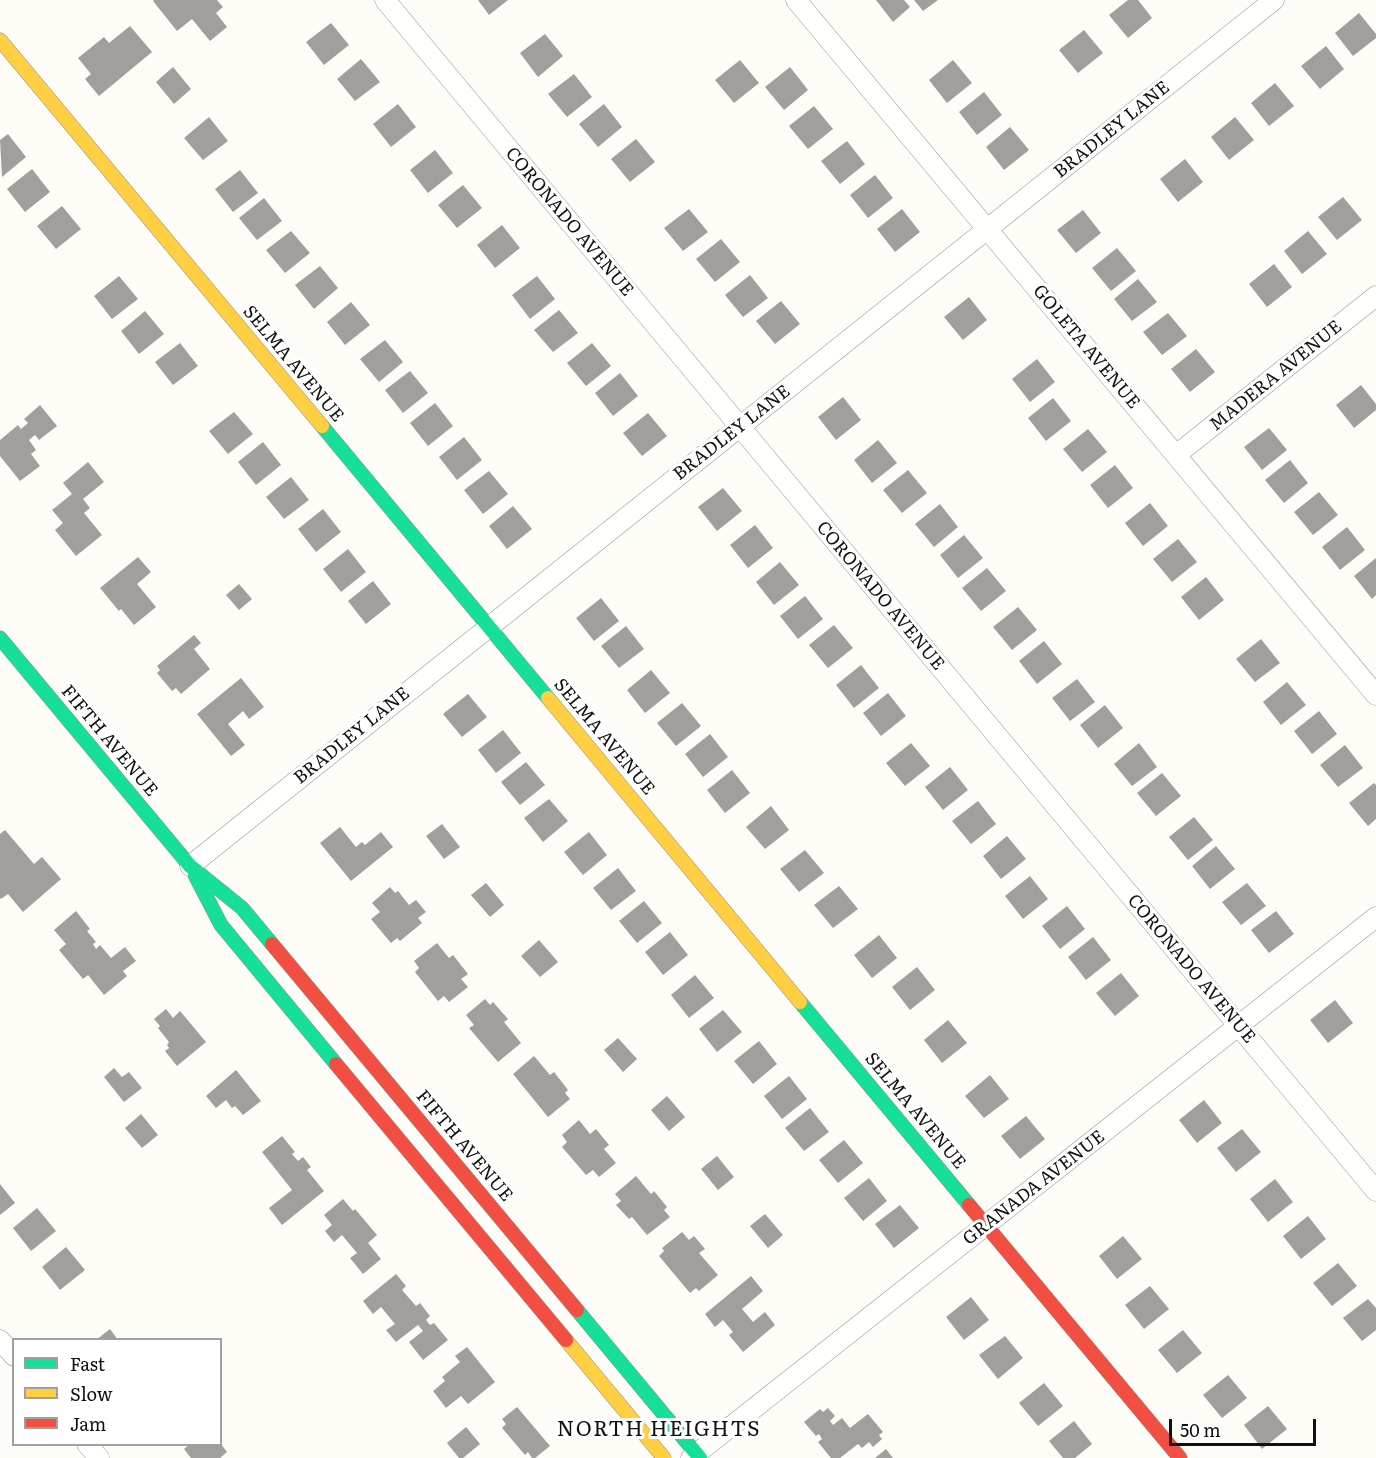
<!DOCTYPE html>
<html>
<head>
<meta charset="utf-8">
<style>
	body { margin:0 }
	#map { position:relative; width:1376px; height:1458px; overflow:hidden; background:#fdfcf7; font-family:Literata,serif }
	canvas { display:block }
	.legend { position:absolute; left:12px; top:1338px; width:210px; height:108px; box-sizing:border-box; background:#fff; border:2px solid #a0a0a0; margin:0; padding:8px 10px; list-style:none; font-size:18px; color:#111 }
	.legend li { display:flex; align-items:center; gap:12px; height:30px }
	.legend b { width:30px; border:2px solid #a0a0a0 }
	.scale { position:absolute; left:1169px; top:1419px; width:147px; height:27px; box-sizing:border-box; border:3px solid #111; border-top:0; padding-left:8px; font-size:18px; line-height:21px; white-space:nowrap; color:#111; -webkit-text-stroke:4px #fff; paint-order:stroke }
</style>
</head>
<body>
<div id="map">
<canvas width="1376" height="1458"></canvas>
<ul class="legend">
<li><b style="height:8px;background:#16e098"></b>Fast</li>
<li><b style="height:8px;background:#ffcf43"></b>Slow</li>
<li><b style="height:8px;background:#f24e42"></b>Jam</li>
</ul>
<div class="scale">50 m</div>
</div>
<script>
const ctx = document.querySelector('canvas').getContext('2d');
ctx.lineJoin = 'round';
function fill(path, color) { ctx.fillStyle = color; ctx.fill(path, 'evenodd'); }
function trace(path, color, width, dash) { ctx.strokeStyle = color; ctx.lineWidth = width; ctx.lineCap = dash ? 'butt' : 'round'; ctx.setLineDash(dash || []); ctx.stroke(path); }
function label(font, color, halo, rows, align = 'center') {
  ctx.font = font + ' Literata,serif'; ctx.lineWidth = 6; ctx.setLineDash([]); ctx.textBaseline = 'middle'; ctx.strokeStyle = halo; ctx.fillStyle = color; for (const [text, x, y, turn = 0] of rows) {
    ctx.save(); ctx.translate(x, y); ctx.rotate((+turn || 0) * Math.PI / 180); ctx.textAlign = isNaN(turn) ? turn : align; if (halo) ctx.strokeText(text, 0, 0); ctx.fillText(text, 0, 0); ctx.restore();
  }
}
const building = new Path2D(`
	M154 0H217L223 7 216 13 227 27 210 41 192 19 177 31 153 1Z
	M478 0H508L489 15Z
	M876 0H904L910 7 893 22Z
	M914 0H938L923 11Z
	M1128 0H1138L1152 18 1128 38 1109 15Z
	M1359 13 1376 34V38L1353 56 1335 33Z
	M331 23 349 45 324 65 306 42Z
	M130 26 152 52 99 96 85 79 91 74 78 58 104 37 109 43Z
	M1084 30 1103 53 1078 73 1059 50Z
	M545 34 563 56 538 77 520 53Z
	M1326 46 1344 69 1320 89 1301 66Z
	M361 59 380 82 355 101 337 79Z
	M740 60 759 83 734 103 715 80Z
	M953 60 972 83 947 103 929 80Z
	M173 67 191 89 174 104 156 82Z
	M790 67 808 90 784 110 765 87Z
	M574 74 592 97 567 117 548 94Z
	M1275 83 1294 106 1269 126 1251 103Z
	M984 92 1002 115 977 135 959 112Z
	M398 104 416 127 391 147 373 124Z
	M604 104 622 127 598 147 579 124Z
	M814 106 833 129 808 149 789 126Z
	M209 117 228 141 203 160 184 138Z
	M1235 117 1254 140 1229 160 1211 137Z
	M1010 127 1029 150 1004 170 986 147Z
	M8 134 26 157 2 177 0 140Z
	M636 139 655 162 630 182 611 159Z
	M847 141 865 164 840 184 821 161Z
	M435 150 453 173 428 193 410 170Z
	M1185 159 1203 182 1178 202 1160 179Z
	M32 169 50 192 25 212 7 189Z
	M240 170 258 193 233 212 215 189Z
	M875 175 893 198 868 218 850 195Z
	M463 185 482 208 457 228 438 205Z
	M1343 197 1362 220 1337 240 1318 217Z
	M264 198 282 221 257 240 239 218Z
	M62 206 81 229 56 249 37 226Z
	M689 209 708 232 683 251 664 228Z
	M902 209 920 232 895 252 877 229Z
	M1083 210 1101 233 1076 253 1057 230Z
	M502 225 520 248 495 268 477 245Z
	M291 231 310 253 285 273 266 250Z
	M1308 231 1327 254 1302 274 1284 251Z
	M721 239 740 262 715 282 696 259Z
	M1117 248 1136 271 1111 291 1092 268Z
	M1274 264 1292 287 1267 307 1249 284Z
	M320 266 338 288 314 309 295 285Z
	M750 275 768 298 743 317 725 295Z
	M119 276 138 299 112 319 94 296Z
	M537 276 555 299 530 319 512 295Z
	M1138 279 1157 302 1132 321 1114 299Z
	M969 297 987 320 963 340 944 317Z
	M781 301 800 324 775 344 756 321Z
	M351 302 370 325 345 345 327 322Z
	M559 310 578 333 553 352 534 330Z
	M145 311 164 334 139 354 121 331Z
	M1168 313 1187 336 1162 355 1143 332Z
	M385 340 403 362 379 382 360 359Z
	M180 343 198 366 173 385 155 362Z
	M592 343 611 366 586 386 567 363Z
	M1196 349 1215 372 1190 392 1171 369Z
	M1037 359 1055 382 1030 402 1012 379Z
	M410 371 428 393 403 413 385 390Z
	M620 373 638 396 613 416 595 393Z
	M1361 385 1376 404V410L1354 428 1336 405Z
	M843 397 861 420 836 440 818 417Z
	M1053 398 1071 421 1046 441 1028 418Z
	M435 403 453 426 428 446 410 423Z
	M40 405 57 426 39 440 35 435 29 440 36 450 31 454 40 466 20 481 0 456V440L18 425 21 429 28 423 24 419Z
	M234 412 253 434 228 454 209 431Z
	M648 413 667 436 642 456 623 433Z
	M1269 428 1287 450 1262 470 1244 447Z
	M1088 429 1107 452 1082 472 1063 449Z
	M464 437 482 460 457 480 439 457Z
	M878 440 897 463 872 483 854 460Z
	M263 442 281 465 256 485 238 462Z
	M1290 460 1308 483 1284 503 1265 480Z
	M88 462 104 482 83 499 90 508 84 513 102 535 76 556 55 530 63 523 52 510 72 494 63 483Z
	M1115 465 1133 488 1108 508 1090 485Z
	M908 470 927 493 902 513 883 490Z
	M489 471 508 494 483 514 464 490Z
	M291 477 309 500 284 519 266 497Z
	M723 488 742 511 717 531 698 507Z
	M1319 492 1338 515 1313 535 1294 512Z
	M1150 503 1168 526 1143 546 1125 523Z
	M940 504 958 527 934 547 915 524Z
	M513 506 532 529 507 549 489 526Z
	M323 509 341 532 316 552 298 529Z
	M755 525 773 548 748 568 730 545Z
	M1347 527 1365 550 1340 570 1322 547Z
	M964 535 983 558 958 578 940 555Z
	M1178 539 1197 562 1172 582 1153 559Z
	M348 549 366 572 341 592 323 569Z
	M138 557 151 572 137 584 156 607 134 625 121 609 119 611 100 588Z
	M1376 558V595L1372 599 1354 576Z
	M780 562 799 585 774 605 756 582Z
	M987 568 1006 591 981 611 962 588Z
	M1206 577 1224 600 1199 620 1181 597Z
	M373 581 391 604 366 624 348 601Z
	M239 584 252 599 239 610 226 595Z
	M805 596 823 619 798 639 780 616Z
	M601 598 619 621 594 641 576 618Z
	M1018 607 1037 630 1012 650 993 627Z
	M834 625 853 648 828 668 809 645Z
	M626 626 644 649 619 668 601 646Z
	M194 635 201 643 194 649 210 669 181 694 176 688 172 691 157 673 160 670 157 666Z
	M1261 639 1280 663 1255 682 1236 659Z
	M1044 641 1062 664 1037 684 1019 661Z
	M861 665 879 688 854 708 836 685Z
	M651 670 670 693 645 713 627 690Z
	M241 678 264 707 249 719 243 711 228 724 245 745 231 756 197 714Z
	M1077 679 1095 702 1070 721 1052 698Z
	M1287 682 1306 705 1281 725 1263 702Z
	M888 693 906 716 881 736 863 713Z
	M468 694 487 717 462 737 443 714Z
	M682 703 701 726 676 746 657 723Z
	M1105 705 1123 728 1098 748 1080 725Z
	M1319 711 1337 734 1312 754 1294 731Z
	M503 730 521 753 496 773 478 750Z
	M710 734 728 757 703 777 685 754Z
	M911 743 930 766 905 786 886 763Z
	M1139 743 1157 767 1132 786 1114 764Z
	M1345 745 1363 768 1338 787 1320 765Z
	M526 762 545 785 520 805 501 782Z
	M950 767 968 790 943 810 925 787Z
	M732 770 750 793 725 813 707 790Z
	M1162 773 1181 796 1156 816 1137 793Z
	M1374 783 1376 785V819L1368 826 1349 803Z
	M549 799 568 821 543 842 524 818Z
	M978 801 996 824 971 844 952 821Z
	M771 806 789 830 765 849 746 827Z
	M1194 817 1213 840 1188 860 1169 837Z
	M442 824 460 847 444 859 426 836Z
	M340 827 356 847 362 842 365 845 381 832 393 847 351 881 320 843Z
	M5 830 34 864 42 857 61 879 23 912 8 894 1 899 0 898V834Z
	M589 832 607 855 583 875 564 852Z
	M1007 836 1026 859 1001 879 983 856Z
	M1216 846 1235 869 1210 889 1192 866Z
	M805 850 824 873 799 892 780 869Z
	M618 868 636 891 611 910 593 888Z
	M1030 876 1048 899 1023 919 1005 896Z
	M486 883 504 905 490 917 471 895Z
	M1247 883 1266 906 1241 925 1222 902Z
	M839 886 858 909 833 928 814 905Z
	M390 887 395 893 398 891 409 905 416 900 426 912 418 918 422 923 400 941 397 938 391 943 371 919 380 912 372 903Z
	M644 901 662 923 637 943 619 921Z
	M1067 906 1085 929 1060 949 1042 926Z
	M76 911 90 929 87 931 96 942 93 944 96 949 100 945 111 958 125 947 136 961 123 971 127 976 104 995 88 975 83 979 59 950 66 944 54 930Z
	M1276 911 1294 934 1269 953 1251 930Z
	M670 932 688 955 663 975 645 952Z
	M879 935 897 958 872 978 854 955Z
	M1093 937 1111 960 1086 980 1068 957Z
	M539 940 558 962 540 977 521 956Z
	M437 943 449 958 453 955 468 974 461 979 468 987 449 1002 444 996 438 1001 415 972 419 968 414 961Z
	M917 967 935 990 910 1010 892 987Z
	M1121 973 1139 996 1115 1016 1096 993Z
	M695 975 714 998 689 1018 671 995Z
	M485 999 490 1005 493 1002 508 1019 504 1022 521 1043 498 1062 469 1028 474 1025 466 1015Z
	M1335 1000 1353 1023 1328 1043 1310 1020Z
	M166 1009 173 1018 180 1011 206 1042 177 1066 165 1051 169 1048 167 1045 169 1042 158 1028 160 1026 154 1019Z
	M723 1010 742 1032 717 1052 699 1029Z
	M948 1020 967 1043 942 1063 924 1040Z
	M618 1038 637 1059 623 1072 604 1050Z
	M759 1041 777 1064 753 1084 734 1061Z
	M534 1056 550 1075 554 1072 568 1090 565 1093 570 1099 548 1117 513 1074Z
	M114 1068 122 1077 129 1072 142 1088 124 1102 104 1077Z
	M236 1070 261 1101 243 1115 235 1106 232 1108 226 1100 216 1108 206 1096Z
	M990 1075 1009 1099 984 1118 965 1096Z
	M789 1076 807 1099 782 1119 764 1096Z
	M667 1096 685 1117 669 1131 651 1110Z
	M1204 1100 1222 1123 1197 1143 1179 1120Z
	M810 1108 829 1132 804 1151 785 1128Z
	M141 1114 158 1135 142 1148 125 1128Z
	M1026 1116 1045 1139 1020 1159 1001 1136Z
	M579 1120 590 1134 596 1129 609 1145 604 1149 616 1163 599 1177 593 1170 586 1175 562 1147 567 1142 562 1135Z
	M1242 1129 1261 1152 1236 1172 1217 1148Z
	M282 1136 295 1152 292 1154 298 1161 303 1157 311 1167 307 1170 324 1191 282 1225 269 1208 292 1190 262 1152Z
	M844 1140 863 1163 838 1183 819 1160Z
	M717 1156 734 1177 718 1190 701 1169Z
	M636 1176 651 1194 654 1191 667 1207 664 1210 670 1217 647 1235 632 1217 629 1219 616 1205 621 1201 615 1194Z
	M869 1178 887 1201 863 1221 844 1198Z
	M1275 1179 1293 1202 1268 1222 1250 1199Z
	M0 1184 15 1203 0 1215Z
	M343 1199 353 1211 355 1209 377 1235 368 1243 381 1259 363 1274 350 1258 357 1253 342 1235 334 1242 325 1231 332 1225 324 1215Z
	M900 1205 919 1228 894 1248 875 1224Z
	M37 1208 56 1231 31 1251 13 1228Z
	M765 1214 783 1235 768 1248 750 1226Z
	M1308 1216 1326 1239 1301 1259 1283 1236Z
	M682 1232 689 1240 694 1236 705 1249 699 1253 718 1275 699 1291 696 1288 690 1293 659 1256 664 1251 662 1248Z
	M1123 1236 1142 1259 1117 1279 1099 1256Z
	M66 1247 85 1270 60 1290 42 1267Z
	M1338 1263 1357 1286 1332 1306 1313 1283Z
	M396 1274 406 1286 402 1290 416 1306 420 1303 430 1316 426 1320 430 1325 434 1323 448 1340 423 1360 409 1342 423 1331 418 1325 396 1342 386 1330 395 1324 381 1307 373 1314 363 1301Z
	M751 1276 763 1291 742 1309 753 1322 765 1312 775 1325 743 1352 729 1335 733 1332 723 1320 715 1327 705 1314Z
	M1150 1286 1169 1309 1144 1329 1125 1305Z
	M971 1297 989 1320 964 1340 946 1317Z
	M1368 1299 1376 1308V1330L1362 1341 1343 1318Z
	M110 1329 118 1340H96Z
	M1183 1330 1202 1353 1177 1373 1158 1350Z
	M1005 1336 1023 1358 998 1379 979 1355Z
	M467 1347 495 1382 468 1404 461 1396 446 1408 433 1391 445 1381 442 1377 460 1362 455 1356Z
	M1228 1375 1247 1398 1222 1418 1203 1395Z
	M1044 1383 1063 1406 1038 1426 1019 1403Z
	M1268 1406 1287 1429 1262 1449 1244 1425Z
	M517 1407 550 1446 535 1458H532L528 1452 525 1455 502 1428 506 1424 502 1419Z
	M828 1408 835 1416 830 1421 833 1425 842 1418 850 1428 868 1414 883 1432 879 1435 882 1439 873 1447 869 1442 862 1448 858 1444 840 1458H831L818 1442 822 1439 819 1434 816 1436 804 1422 820 1409 823 1412Z
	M1074 1421 1092 1444 1075 1458H1063L1049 1441Z
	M466 1427 480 1444 463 1458H459L447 1443Z
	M190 1444H221L227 1452 220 1458H191L184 1449Z
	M886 1449 893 1458H875Z`);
const street = new Path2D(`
	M385 0 1376 1191
	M796 0 1376 695
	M1176 455 1376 296
	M190 866 1274 0
	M0 1340 14 1356
	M87 1444 99 1458
	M691 1458 1376 917`);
const fast = new Path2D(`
	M322 426 548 698
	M0 638 190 866 242 908 272 944
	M195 875 221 925 336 1064
	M800 1002 969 1205
	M577 1310 700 1458`);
const slow = new Path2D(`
	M0 40 322 426
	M548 698 800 1002
	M566 1340 664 1458`);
const jam = new Path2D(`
	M272 944 577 1310
	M336 1064 566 1340
	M969 1205 1180 1458`);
const streetNames = [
	["BRADLEY LANE",1112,130,-39],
	["CORONADO AVENUE",569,222,50],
	["GOLETA AVENUE",1086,347,50],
	["SELMA AVENUE",293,364,50],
	["MADERA AVENUE",1276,376,-39],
	["BRADLEY LANE",732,433,-38],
	["CORONADO AVENUE",880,596,50],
	["BRADLEY LANE",352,736,-39],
	["SELMA AVENUE",604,737,50],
	["FIFTH AVENUE",109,741,50],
	["CORONADO AVENUE",1191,969,50],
	["SELMA AVENUE",915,1111,50],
	["FIFTH AVENUE",464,1146,50],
	["GRANADA AVENUE",1034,1188,-38]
];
const quarterNames = [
	["NORTH HEIGHTS",659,1430]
];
fill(building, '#a19f9c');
trace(street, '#979795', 21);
trace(fast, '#8e8d8b', 15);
trace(slow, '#8e8d8b', 15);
trace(jam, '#8e8d8b', 15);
trace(street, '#fffffe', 20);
trace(fast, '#16e098', 14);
trace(slow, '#ffcf43', 14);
trace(jam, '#f24e42', 14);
label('18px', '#111', '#fff', streetNames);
ctx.letterSpacing = '1.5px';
label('21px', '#111', '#fff', quarterNames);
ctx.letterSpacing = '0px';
</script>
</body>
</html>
